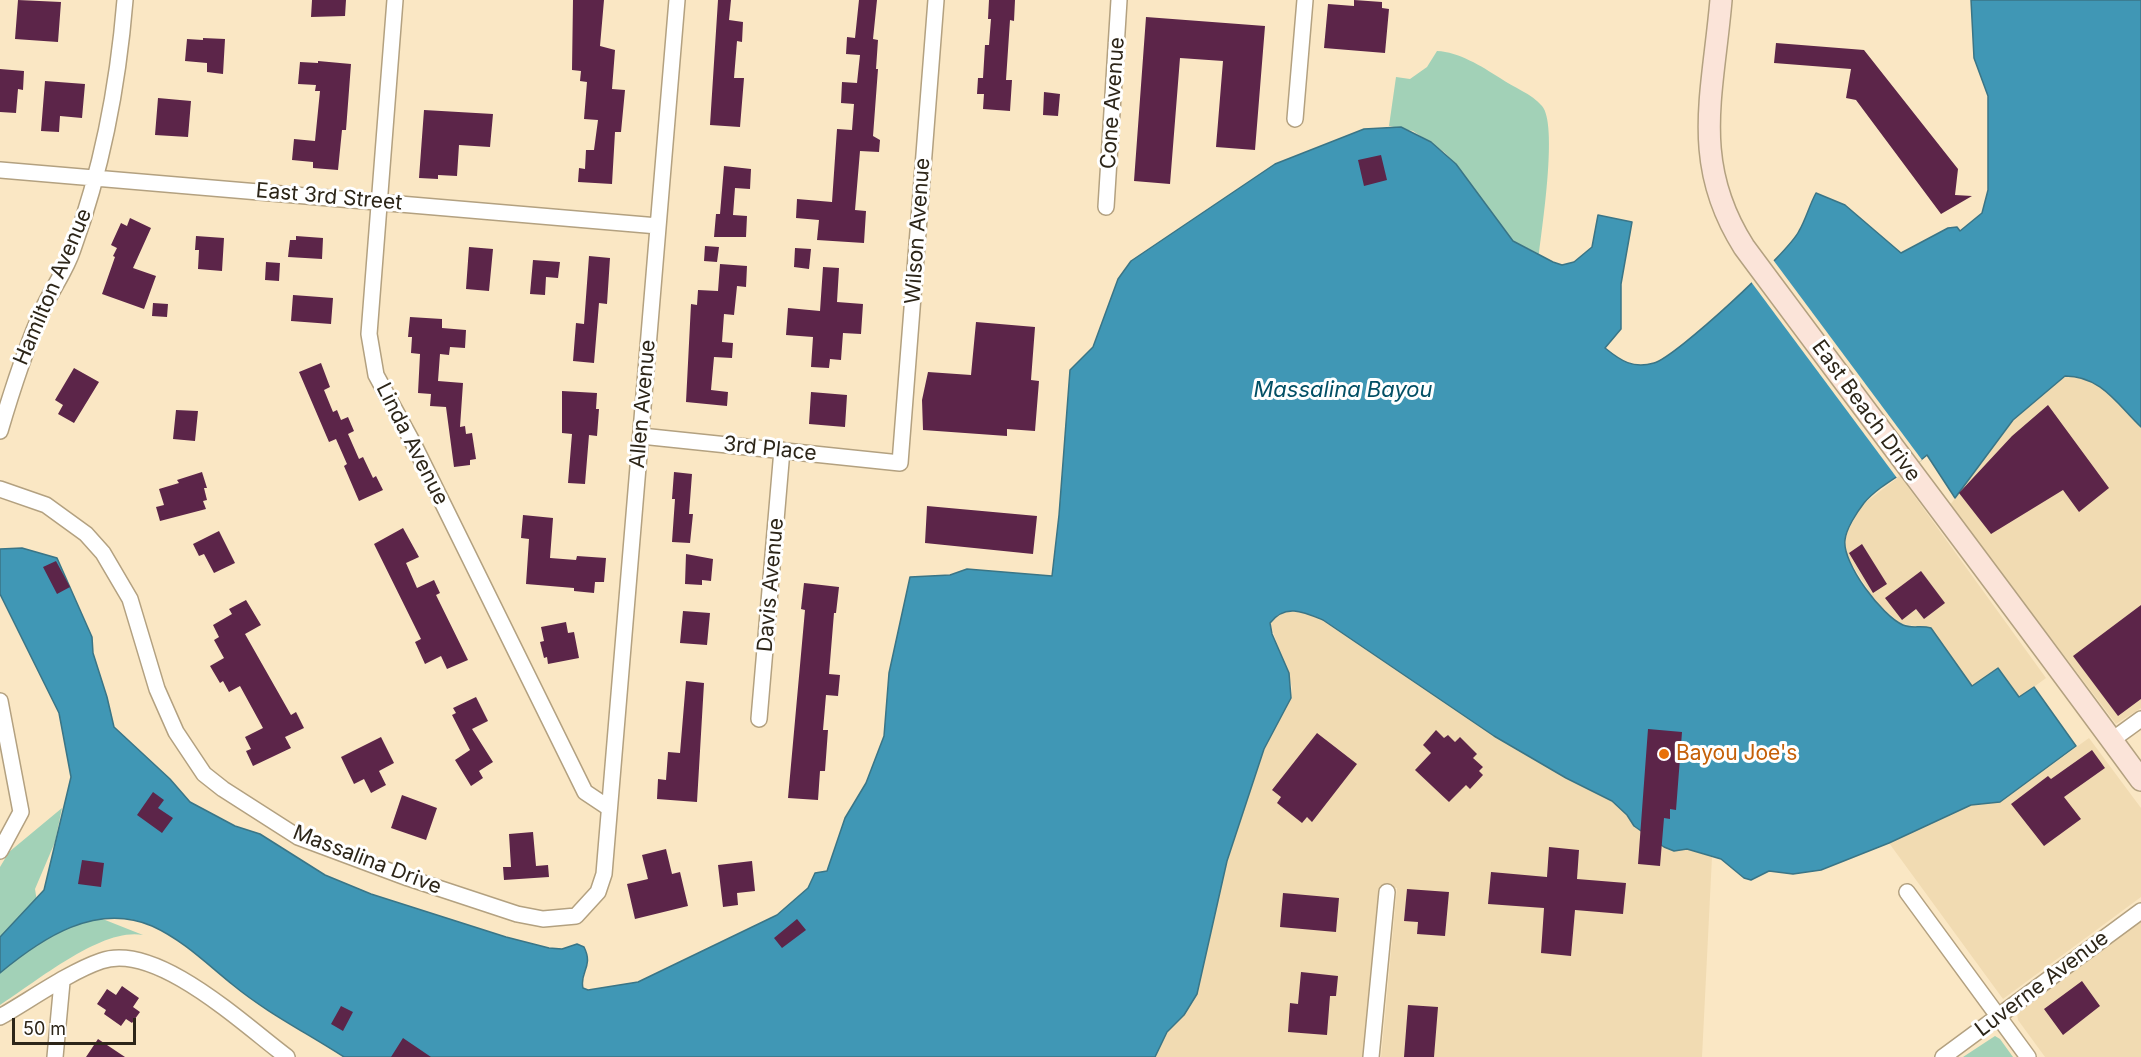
<!DOCTYPE html>
<html>
<head>
<meta charset="utf-8">
<style>
	body { margin:0 }
	#map { position:relative; width:2141px; height:1057px; overflow:hidden; background:#fae7c4; font-family:Inter,sans-serif }
	canvas { display:block }
	.scale { position:absolute; left:12px; top:1018px; width:124px; height:27px; box-sizing:border-box; border:3px solid #2c2518; border-top:0; padding-left:8px; font-size:18px; line-height:21px; white-space:nowrap; color:#2c2518; -webkit-text-stroke:4px #fff; paint-order:stroke }
</style>
</head>
<body>
<div id="map">
<canvas width="2141" height="1057"></canvas>
<div class="scale">50 m</div>
</div>
<script>
const ctx = document.querySelector('canvas').getContext('2d');
ctx.lineJoin = 'round';
function fill(path, color) { ctx.fillStyle = color; ctx.fill(path, 'evenodd'); }
function trace(path, color, width, dash) { ctx.strokeStyle = color; ctx.lineWidth = width; ctx.lineCap = dash ? 'butt' : 'round'; ctx.setLineDash(dash || []); ctx.stroke(path); }
function label(font, color, halo, rows, align = 'center') {
  ctx.font = font + ' Inter,sans-serif'; ctx.lineWidth = 6; ctx.setLineDash([]); ctx.textBaseline = 'middle'; ctx.strokeStyle = halo; ctx.fillStyle = color; for (const [text, x, y, turn = 0] of rows) {
    ctx.save(); ctx.translate(x, y); ctx.rotate((+turn || 0) * Math.PI / 180); ctx.textAlign = isNaN(turn) ? turn : align; if (halo) ctx.strokeText(text, 0, 0); ctx.fillText(text, 0, 0); ctx.restore();
  }
}
const built = new Path2D(`
	M2065 376H2083L2099 385 2141 427V708L2116 724 1950 505 2013 420Z
	M1900 476 2046 678 2019 698 1972 686 1931 628 1901 624 1876 602 1847 557 1845 536 1862 505Z
	M1291 610 1302 611 1322 620 1494 736 1566 778 1612 801 1627 815 1634 827 1674 851 1687 849 1712 857 1702 1057H1381L1397 888 1380 886 1363 1057H1155L1167 1032 1184 1015 1197 994 1227 861 1264 749 1291 698 1292 687 1270 623 1275 617Z
	M2089 738 2141 808V897L2003 999 1889 843 1971 805 2000 802Z
	M2141 922V1057H2045L2018 1020 2017 1014Z`);
const green = new Path2D(`
	M1437 51C1459 52 1481 66 1500 78 1514 88 1531 93 1542 106 1558 124 1542 227 1539 254L1513 241 1456 164 1444 152 1413 131 1389 126 1396 77 1410 79 1427 67Z
	M62 808 55 842 35 889 38 908 90 914 143 935C101 927 35 983 0 1005V867L9 852Z
	M1995 1036 2000 1039 2013 1057H1963Z`);
const water = new Path2D(`
	M1971 0H2141V427C2117 404 2101 376 2065 376L2013 420 1955 498 1927 455C1908 472 1880 484 1864 503 1857 512 1846 529 1845 540 1842 563 1882 616 1903 625 1912 629 1921 625 1931 628L1972 686 1998 668 2019 697 2034 687 2076 746 2000 802 1971 805 1889 843 1821 870 1793 874 1769 871 1751 880 1744 878 1721 859 1687 849 1674 851 1664 847 1634 826 1627 815 1612 801 1566 778 1494 736 1323 620C1304 612 1285 603 1270 623L1272 634 1289 673 1291 698 1264 749 1227 861 1197 994 1184 1015 1167 1032 1155 1057H344C307 1033 267 1013 233 985 208 965 183 940 152 926 96 902 42 938 0 973V937L44 890 71 777 59 713 0 594V549L22 548 57 558 92 637 93 653 107 697 114 727 170 779 190 802 235 826 260 834 325 875 371 894 506 937 549 948 562 949 577 944 584 947C594 967 579 972 583 988L588 990 638 982 777 915 808 888 815 873 827 871 845 818 866 783 884 736 889 673 910 577 950 575 967 569 1052 576 1059 515 1070 370 1093 347 1118 279 1131 261 1275 164 1364 129 1401 127 1431 142 1456 164 1513 241 1553 262 1562 265 1574 262 1592 247 1598 215 1632 222 1621 284V329L1605 348C1621 361 1633 369 1654 363 1676 357 1789 252 1799 231 1806 219 1809 206 1816 193L1845 205 1901 253 1948 228 1957 227 1960 231 1982 213 1988 190V96L1974 58Z`);
const pier = new Path2D(`
	M1771 257 1922 460 1897 478 1749 279Z`);
const building = new Path2D(`
	M18 0 61 2 58 42 15 39Z
	M312 0H346L345 16 311 17Z
	M573 0H604L600 46 615 50 612 89 625 90 621 132H615L612 184 578 182 579 168 585 169 586 150H594L598 120 584 119 587 82 580 81 581 71 572 70Z
	M718 0H731L729 20 743 22 742 42 737 41 734 78H744L740 127 710 125Z
	M859 0H877L873 39 878 40 876 69H878L873 136 880 140 879 152 860 151 855 210 866 211 864 243 817 240 819 220 796 218 797 199 832 202 837 129 852 130 854 104 841 103 842 82 857 83 860 55 846 54 847 37 855 38Z
	M989 0H1015L1014 21 1010 20 1006 80H1012L1010 111 983 109 984 94H977L978 78H983L985 45H989L991 19H988Z
	M1354 0 1382 2V8L1389 9 1385 53 1324 48 1328 4 1354 6Z
	M1146 17 1265 26 1255 150 1216 147 1223 61 1180 58 1170 184 1134 181Z
	M203 38 225 39 223 74 207 72V63L185 61 187 39 203 40Z
	M1776 43 1864 50 1958 169 1955 195 1972 196 1941 214 1856 100 1846 98 1851 69 1774 63Z
	M318 61 351 64 346 130H342L338 170 313 168V162L292 160 294 139 315 141 320 91H315L316 85 298 84 300 62 318 63Z
	M0 69 24 71 23 90 18 89 16 113 0 112Z
	M45 81 85 84 82 118 60 116 59 132 41 131Z
	M1044 92 1060 94 1058 116 1043 115Z
	M158 98 191 101 188 137 155 135Z
	M424 110 493 114 490 147 459 145 457 176 438 175V179L419 178Z
	M1381 155 1387 180 1364 186 1358 160Z
	M724 166 751 169 750 189 735 188 733 215 747 216 746 237H714L716 214H720Z
	M130 218 151 228 133 268 156 276 144 309 102 294 115 257 113 256 117 248 111 245 121 223 127 226Z
	M196 236 224 238 222 271 198 269 199 250H195Z
	M296 236 323 238 322 259 288 257 290 240H296Z
	M705 246 719 247 717 262 704 261Z
	M469 247 493 249 489 291 466 289Z
	M795 248 811 249 809 269 794 267Z
	M589 256 610 258 607 304 599 303 594 363 573 361 576 323 584 324Z
	M533 260 560 262 558 278 546 277 545 295 530 294Z
	M266 262 280 263 279 281 265 280Z
	M720 264 747 266 746 287 737 286 734 315 724 314 722 342 733 343 732 358 714 357 711 390 728 392 727 406 686 402 691 304 697 305 698 290 718 291Z
	M823 267 839 268 837 302 863 304 861 334 843 333 841 360 830 359 829 368 811 367 813 337 786 335 788 308 820 311Z
	M293 295 333 298 331 324 291 321Z
	M153 303 168 304 167 317 152 316Z
	M410 317 442 319V328L466 330 465 348 450 347 449 355 440 354 438 381 463 383 460 427 465 426 466 434 472 433 476 459 470 460V465L454 467 446 407 430 406 431 394 418 393 420 354 411 353 412 337H408Z
	M976 322 1035 327 1031 380 1039 381 1035 431 1007 429V436L923 430 922 400 928 372 971 375Z
	M321 363 330 387 324 390 333 412 337 410 341 420 348 417 354 431 348 434 359 459 363 457 373 478 376 476 383 490 359 501 344 466 347 464 336 439 329 442 299 372Z
	M74 368 99 382 74 423 58 414 63 405 55 400Z
	M562 391 597 393 596 409H599L597 436 589 435 585 484 568 483 572 434 562 433Z
	M811 392 847 395 845 427 809 424Z
	M2048 405 2109 488 2079 512 2063 490 1991 534 1959 493 2012 436Z
	M176 410 198 411 195 441 173 439Z
	M202 472 207 488H204L207 500 203 501 206 509 160 521 156 507 164 505 159 489 179 483 177 480Z
	M674 472 692 474 689 514H693L690 543 672 542 675 499H672Z
	M927 506 1037 516 1033 554 925 543Z
	M523 515 553 518 550 558 576 560 577 556 606 558 604 582H595L594 593 574 591V588L526 584 529 539 521 538Z
	M403 528 419 557 406 563 417 588 434 580 440 593 436 595 468 660 447 669 441 656 425 664 415 642 421 639 374 544Z
	M219 531 235 563 214 573 204 554 199 556 193 544Z
	M1862 544 1887 584 1873 593 1849 553Z
	M686 554 713 559 711 581 702 580V585L685 584Z
	M56 561 70 587 57 594 43 567Z
	M1921 571 1945 603 1924 619 1916 609 1902 620 1885 598Z
	M804 583 839 587 836 613H834L829 674 840 675 838 696 826 695 823 730H828L825 771H820L818 800 788 798 805 610 801 609Z
	M246 600 261 625 245 634 291 715 296 712 304 728 285 737 291 748 253 766 246 751 251 749 245 737 263 728 240 686 229 692 223 681 220 683 210 666 224 658 214 640 219 637 213 625 232 614 229 609Z
	M2141 605V699L2118 716 2073 656Z
	M683 611 710 613 707 645 680 643Z
	M566 622 568 633 574 632 579 658 548 664 547 657 544 658 540 642 544 641 541 627Z
	M686 681 704 683 697 802 657 799 658 779 666 780 668 752 680 753Z
	M476 697 488 721 472 729 493 762 479 771 483 778 471 786 455 760 470 750 452 715 456 713 453 708Z
	M1648 729 1682 732 1676 810 1670 809V819L1664 818 1660 866 1638 864Z
	M1436 730 1444 738 1448 735 1455 742 1460 737 1477 754 1473 758 1483 767 1479 771 1483 775 1470 789 1466 785 1449 802 1415 770 1431 753 1423 745Z
	M1317 733 1357 764 1312 822 1307 817 1302 823 1277 803 1281 797 1272 790Z
	M381 737 394 763 379 771 386 785 371 793 364 779 354 784 341 757Z
	M2092 750 2105 768 2064 797 2081 819 2044 846 2011 804 2048 776 2051 779Z
	M153 792 164 800 158 808 173 818 162 833 137 815Z
	M402 795 437 808 426 840 391 828Z
	M533 832 536 866 548 865 549 877 504 880 503 867H511L509 834Z
	M1549 847 1579 850 1577 879 1626 883 1623 914 1575 910 1571 956 1541 953 1544 908 1488 904 1491 872 1547 877Z
	M666 849 672 874 680 872 688 906 635 919 627 884 648 879 642 855Z
	M82 860 104 863 101 887 78 884Z
	M752 861 755 891 737 893 738 905 723 907 718 865Z
	M1407 889 1449 892 1445 936 1417 934 1418 922 1404 921Z
	M1283 893 1339 898 1336 932 1280 927Z
	M797 919 806 930 782 948 774 938Z
	M1301 972 1338 976 1336 996H1330L1327 1035 1288 1032 1290 1003 1298 1004Z
	M2082 981 2100 1006 2063 1035 2044 1009Z
	M122 986 139 998 133 1007 140 1012 132 1023 126 1019 121 1026 104 1014 106 1010 97 1004 107 989 116 995Z
	M1408 1005 1438 1007 1434 1057H1404Z
	M341 1006 353 1012 343 1031 331 1024Z
	M403 1038 431 1057H391Z
	M98 1039 125 1057H86Z`);
const street = new Path2D(`
	M395 0 369 334 376 375 413 443 585 792 609 808
	M1295 119 1305 0
	M0 170 658 226
	M1106 207 1119 0
	M0 431C12 390 25 350 42 311 51 290 66 271 73 249 102 169 118 86 125 0
	M641 436 900 463 936 0
	M0 489 46 505 86 534 103 553 130 599 157 689 176 732 204 774 223 789 298 837 408 878 517 914 543 919 576 916 598 892 604 874 677 0
	M0 701 21 812 0 851
	M759 719 782 450
	M2112 740 2141 719
	M1907 892 2028 1057
	M0 1017C30 1000 69 972 101 961 156 941 244 1025 287 1057
	M55 1057 62 982
	M1371 1057 1387 892
	M1943 1057 2141 911`);
const secondary = new Path2D(`
	M1721 0C1713 94 1690 162 1744 247 1876 425 2010 601 2141 780`);
const markers = [
	[1664,754,6,"#e8710a"]
];
const streetNames = [
	["Cone Avenue",1113,103,-86],
	["East 3rd Street",329,197,5],
	["Wilson Avenue",918,231,-86],
	["Hamilton Avenue",53,287,-67],
	["Allen Avenue",643,404,-85],
	["East Beach Drive",1866,411,54],
	["Linda Avenue",412,444,63],
	["3rd Place",770,449,6],
	["Davis Avenue",771,585,-85],
	["Massalina Drive",367,860,21],
	["Luverne Avenue",2042,984,-37]
];
const foodNames = [
	["Bayou Joe's",1676,754]
];
const waterNames = [
	["Massalina Bayou",1343,390]
];
fill(built, '#f1dbb2');
fill(green, '#a2d1b7');
fill(water, '#4097b5');
trace(water, '#3a7586', 1.5);
fill(pier, '#fae7c4');
fill(building, '#5c2549');
trace(street, '#b3a180', 18);
trace(secondary, '#b3a180', 24);
trace(street, '#fff', 15);
trace(secondary, '#fbe4d9', 21);
for (const [x, y, r, color] of markers) { const dot = new Path2D(); dot.arc(x, y, r, 0, 2 * Math.PI); ctx.fillStyle = color; ctx.fill(dot); trace(dot, '#fff', 2); }
label('21px', '#2c2518', '#fff', streetNames);
label('21px', '#c56008', '#fff', foodNames, 'left');
label('italic 22px', '#024f65', '#fff', waterNames);
</script>
</body>
</html>
